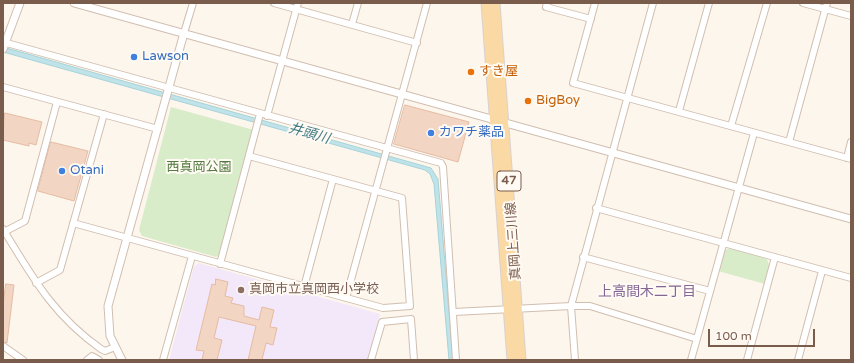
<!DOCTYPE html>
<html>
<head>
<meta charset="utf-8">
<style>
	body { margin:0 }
	#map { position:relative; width:854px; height:363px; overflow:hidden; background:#fdf6ec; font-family:"Varela Round",sans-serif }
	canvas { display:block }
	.frame { position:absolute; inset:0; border:4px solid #7a5c4d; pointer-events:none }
	.scale { position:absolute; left:708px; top:329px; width:107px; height:18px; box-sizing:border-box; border:2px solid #7a5c4d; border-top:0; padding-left:5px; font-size:12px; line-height:14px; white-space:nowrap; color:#7a5c4d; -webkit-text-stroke:3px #fffaf3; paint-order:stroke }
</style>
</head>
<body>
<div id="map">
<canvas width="854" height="363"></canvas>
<div class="frame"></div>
<div class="scale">100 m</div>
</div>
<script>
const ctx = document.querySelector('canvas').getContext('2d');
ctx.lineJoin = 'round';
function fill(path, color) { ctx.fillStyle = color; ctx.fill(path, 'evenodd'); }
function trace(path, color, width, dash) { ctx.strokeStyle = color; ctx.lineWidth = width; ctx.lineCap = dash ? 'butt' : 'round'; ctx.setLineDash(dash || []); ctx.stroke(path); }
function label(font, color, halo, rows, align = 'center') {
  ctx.font = font + ' "Varela Round","Noto Sans JP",sans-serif'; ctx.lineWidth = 4; ctx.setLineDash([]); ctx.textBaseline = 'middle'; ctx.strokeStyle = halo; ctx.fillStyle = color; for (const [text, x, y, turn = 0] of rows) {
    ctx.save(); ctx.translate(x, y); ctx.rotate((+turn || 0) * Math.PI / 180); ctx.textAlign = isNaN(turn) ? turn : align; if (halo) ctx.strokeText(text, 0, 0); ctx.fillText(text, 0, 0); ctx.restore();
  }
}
const education = new Path2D(`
	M199 263 380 314 368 360H169L194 266Z`);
const green = new Path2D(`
	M171 107 254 130 220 255 216 257 142 236 139 230Z
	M730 248 767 259 769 265 765 284 718 271 725 250Z`);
const water = new Path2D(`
	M3 47 431 168 438 179 453 360H449L434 184 430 174 425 170 28 59 3 52Z`);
const building = new Path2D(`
	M405 105 469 122 458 162 394 144Z
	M5 113 42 122 36 145 29 143V146L3 140Z
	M51 142 88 151 74 201 38 191Z
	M216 279 228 282 225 296 233 298 231 303 244 306V316L259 320 262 307 274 310 270 327 277 328 273 345 266 343 262 360H248L256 326 219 317 214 338 222 340 217 360H202L204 351 196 350 212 284 215 285Z
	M6 284 14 285 7 343 3 342V306Z`);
const minor = new Path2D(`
	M274 3 417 43
	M547 3 546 7 591 19
	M595 3 573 83 851 159
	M803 3 851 16
	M352 24 358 3
	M184 33 193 3
	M3 42 441 163 443 167 456 360
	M3 87 158 129
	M679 111 709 3
	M267 116 298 3
	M731 126 767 3
	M789 142 827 3
	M847 158 851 142
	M596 208 851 278
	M73 223 383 308 410 306 402 198 249 156
	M3 229C33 278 53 315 101 349L105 351 115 347
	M4 232 25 221 57 102
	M583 257 710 291
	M220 264 260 114
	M36 283 60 270 104 114
	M304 287 333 179
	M346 298 427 3
	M454 312 571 306H590L697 339
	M3 346 23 360
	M87 360 92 356 99 360
	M163 360 192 256
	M371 360 382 322 411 319 414 360
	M575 360 571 306 653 3
	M691 360 754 133
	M747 360 775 257
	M798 360 822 271`);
const tertiary = new Path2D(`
	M74 3 851 219
	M3 49 20 3
	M122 360 110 336 108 306 184 33`);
const primary = new Path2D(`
	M486 3 512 360
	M495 3 521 360`);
const markers = [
	[134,57,4,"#3f7fe0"],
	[471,72,4,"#e8710a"],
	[528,101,4,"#e8710a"],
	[431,133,4,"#3f7fe0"],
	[62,171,4,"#3f7fe0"],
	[241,290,4,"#8d6e63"]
];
const shields = [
	[509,181,24]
];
const shieldNames = [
	["47",509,181]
];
const shopNames = [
	["Lawson",142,57],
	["カワチ薬品",439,133],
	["Otani",70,171]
];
const foodNames = [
	["すき屋",479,72],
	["BigBoy",536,101]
];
const parkNames = [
	["西真岡公園",199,168]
];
const streetNames = [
	["真岡上三川線",514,241,-94]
];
const educationNames = [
	["真岡市立真岡西小学校",249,290]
];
const waterNames = [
	["井頭川",309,134,16]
];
const neighbourhoodNames = [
	["上高間木二丁目",647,292]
];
fill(education, '#f3e8fa');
fill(green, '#d8ecc9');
fill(water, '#bfe3e8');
trace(water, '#a5d3da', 1);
fill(building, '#f3d5c3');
trace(building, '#e6bba3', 1);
trace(minor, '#d1beb0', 8);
trace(tertiary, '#d1beb0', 9);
trace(primary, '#dad1cd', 11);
trace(minor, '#fff', 6);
trace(tertiary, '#fff', 7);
trace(primary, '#fbd9a5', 9);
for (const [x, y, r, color] of markers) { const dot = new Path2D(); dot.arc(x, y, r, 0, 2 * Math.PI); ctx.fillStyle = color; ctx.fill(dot); trace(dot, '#fffaf3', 1.5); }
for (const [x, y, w] of shields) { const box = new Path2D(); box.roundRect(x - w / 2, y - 10, w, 20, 3); ctx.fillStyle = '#fffaf3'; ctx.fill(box); trace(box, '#7a5c4d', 1); }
label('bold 12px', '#7a5c4d', null, shieldNames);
label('13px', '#366cbe', '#fffaf3', shopNames, 'left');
label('13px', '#c56008', '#fffaf3', foodNames, 'left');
label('13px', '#537a41', '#fffaf3', parkNames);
label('13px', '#7a5c4d', '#fffaf3', streetNames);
label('13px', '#785e54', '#fffaf3', educationNames, 'left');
label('italic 14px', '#437c86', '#fffaf3', waterNames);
label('14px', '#846695', '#fffaf3', neighbourhoodNames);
</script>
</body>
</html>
